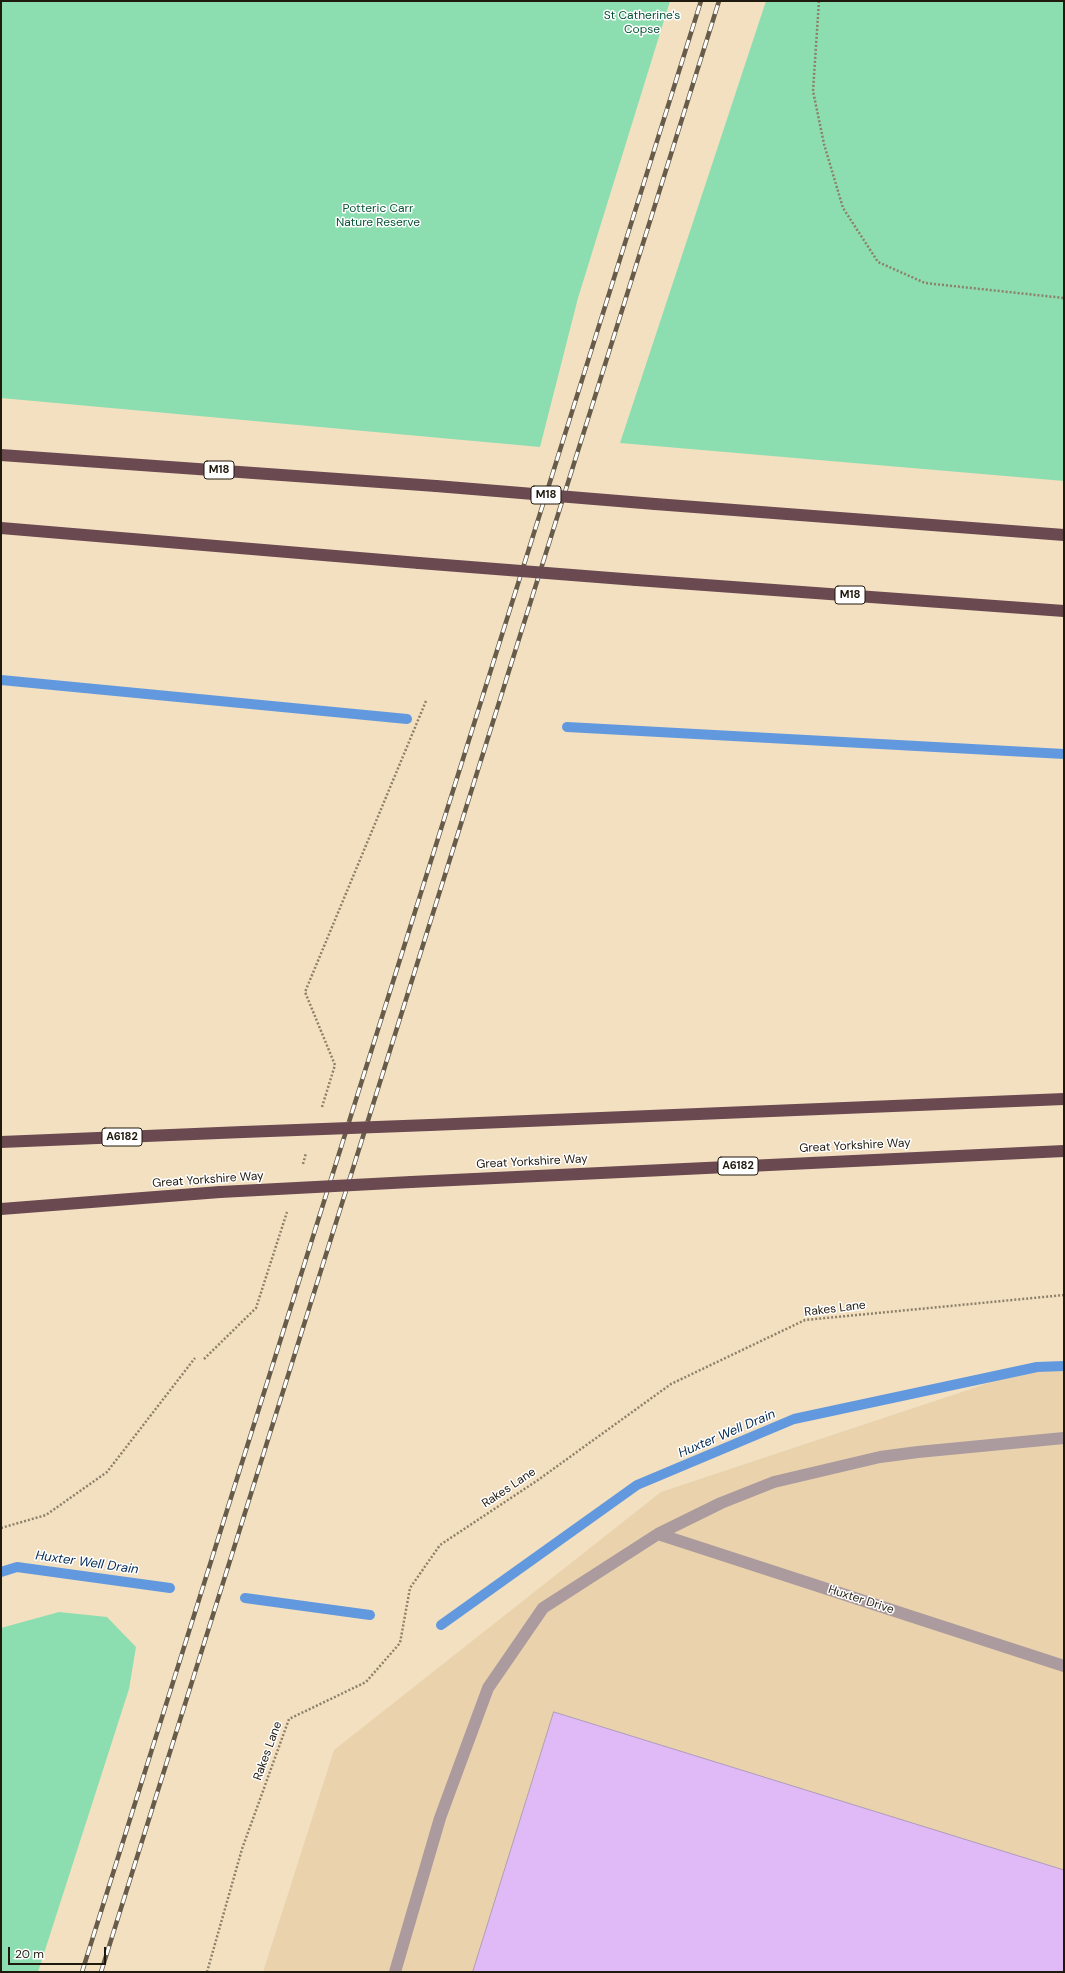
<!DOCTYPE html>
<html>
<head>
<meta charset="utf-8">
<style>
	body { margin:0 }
	#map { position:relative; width:1065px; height:1973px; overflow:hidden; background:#f3e0c0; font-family:"DM Sans",sans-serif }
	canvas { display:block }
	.frame { position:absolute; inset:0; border:2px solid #20190e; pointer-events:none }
	.scale { position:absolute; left:8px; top:1947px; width:98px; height:18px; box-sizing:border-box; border:2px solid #20190e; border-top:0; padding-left:5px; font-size:12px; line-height:14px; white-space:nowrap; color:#20190e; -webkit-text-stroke:3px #fff; paint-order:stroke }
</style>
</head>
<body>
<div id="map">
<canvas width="1065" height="1973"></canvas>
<div class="frame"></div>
<div class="scale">20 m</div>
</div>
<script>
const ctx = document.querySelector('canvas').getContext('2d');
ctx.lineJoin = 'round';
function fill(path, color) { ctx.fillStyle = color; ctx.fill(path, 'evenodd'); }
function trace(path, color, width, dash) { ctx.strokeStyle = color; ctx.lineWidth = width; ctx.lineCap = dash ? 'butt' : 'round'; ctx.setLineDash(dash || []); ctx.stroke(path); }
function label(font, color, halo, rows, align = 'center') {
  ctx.font = font + ' "DM Sans",sans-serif'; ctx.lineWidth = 3; ctx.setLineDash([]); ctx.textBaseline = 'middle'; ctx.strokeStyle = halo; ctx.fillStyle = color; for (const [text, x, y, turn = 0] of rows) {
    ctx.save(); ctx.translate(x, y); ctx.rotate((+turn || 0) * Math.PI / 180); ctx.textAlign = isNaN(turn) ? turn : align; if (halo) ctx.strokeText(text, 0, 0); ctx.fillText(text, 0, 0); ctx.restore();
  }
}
const built = new Path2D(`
	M1064 1366V1972H263L334 1750 661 1492 1037 1367Z`);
const green = new Path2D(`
	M1 1H670L578 298 540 447 1 398Z
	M766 1H1064V481L620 443Z
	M59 1612 107 1617 136 1647 129 1689 38 1972H1V1628Z`);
const stream = new Path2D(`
	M1 680 407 719
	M567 727 1064 754
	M1 1572 17 1567 170 1588
	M245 1598 370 1615
	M441 1625 637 1485 794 1419 1037 1367 1064 1366`);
const building = new Path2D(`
	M554 1712 1064 1870V1972H473Z`);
const path = new Path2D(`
	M819 1 813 91 824 144 843 208 878 262 925 283 1064 298
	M322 1107 335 1065 305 992 426 701
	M303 1164 306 1153
	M204 1359 256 1308 287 1212
	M1 1528 46 1515 107 1472 195 1358
	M207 1972 242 1849 289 1719 366 1682 400 1643 410 1588 440 1545 538 1480 671 1384 805 1320 1064 1295`);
const lane = new Path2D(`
	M658 1534 1064 1666
	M395 1972 440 1818 488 1688 543 1608 658 1534 721 1503 774 1482 880 1457 918 1452 1064 1438`);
const highway = new Path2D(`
	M1 455 436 486
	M655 504 1064 535
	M1 528 419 563
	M636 580 1064 611
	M430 1125 1064 1099
	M1 1142 243 1132
	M411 1182 1064 1151
	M1 1209 220 1192`);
const rail = new Path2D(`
	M82 1972 701 1
	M101 1972 719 1`);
const highwayBridge = new Path2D(`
	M436 486 655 504
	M419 563 636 580
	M243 1132 430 1125
	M220 1192 411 1182`);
const shields = [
	[219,470,30],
	[546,495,30],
	[850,595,30],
	[122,1137,40],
	[738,1166,40]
];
const shieldNames = [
	["M18",219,470],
	["M18",546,495],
	["M18",850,595],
	["A6182",122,1137],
	["A6182",738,1166]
];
const parkNames = [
	["St Catherine's",642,16],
	["Copse",642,30],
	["Potteric Carr",378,209],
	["Nature Reserve",378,223]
];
const streetNames = [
	["Great Yorkshire Way",855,1146,-3],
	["Great Yorkshire Way",532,1162,-3],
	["Great Yorkshire Way",208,1180,-4],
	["Rakes Lane",835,1309,-7],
	["Rakes Lane",509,1488,-34],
	["Huxter Drive",861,1600,18],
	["Rakes Lane",268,1751,-70]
];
const waterNames = [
	["Huxter Well Drain",727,1434,-23],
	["Huxter Well Drain",87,1563,8]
];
fill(built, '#e9d2ac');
fill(green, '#8cdeb0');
trace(stream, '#6299de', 10);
fill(building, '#e0b9f7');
trace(building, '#af9dbb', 1);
trace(path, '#8d806a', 2.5, [2, 2]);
trace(lane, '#ab9a9e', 12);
trace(highway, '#6a4951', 12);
trace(rail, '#675c4a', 4.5);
trace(rail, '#fff', 3, [9]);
trace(highwayBridge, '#6a4951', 12);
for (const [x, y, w] of shields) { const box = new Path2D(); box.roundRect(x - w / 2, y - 9, w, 18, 3); ctx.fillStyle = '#fff'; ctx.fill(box); trace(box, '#20190e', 1); }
label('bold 11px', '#20190e', null, shieldNames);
label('12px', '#065434', '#fff', parkNames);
label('12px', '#20190e', '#fff', streetNames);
label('italic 13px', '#022954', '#fff', waterNames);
</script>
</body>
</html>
